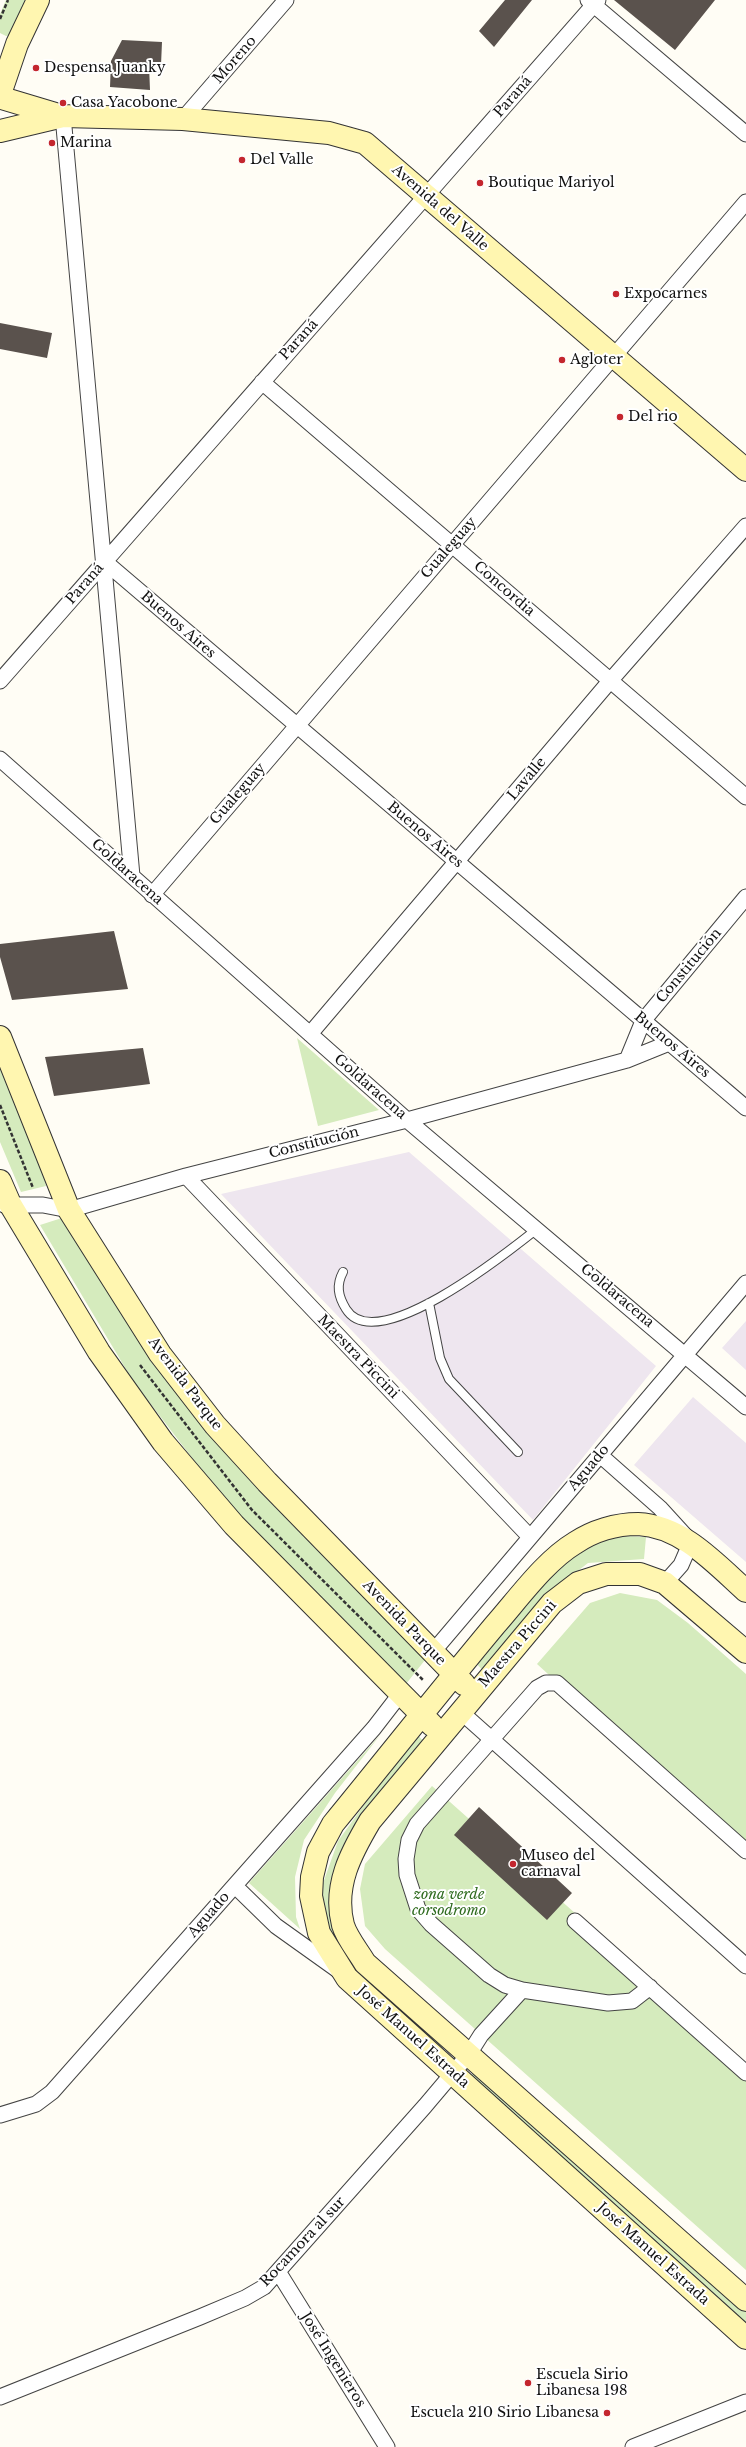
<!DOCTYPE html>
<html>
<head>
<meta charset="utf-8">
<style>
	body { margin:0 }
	canvas { display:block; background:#fffdf5 }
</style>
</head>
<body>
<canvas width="746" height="2447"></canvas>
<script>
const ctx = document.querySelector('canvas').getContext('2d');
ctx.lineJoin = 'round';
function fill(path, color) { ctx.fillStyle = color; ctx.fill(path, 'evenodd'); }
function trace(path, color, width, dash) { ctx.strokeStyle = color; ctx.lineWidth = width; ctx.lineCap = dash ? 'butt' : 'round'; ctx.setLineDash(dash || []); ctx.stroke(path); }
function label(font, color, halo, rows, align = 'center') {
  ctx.font = font + ' "Libre Baskerville",serif'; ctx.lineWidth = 4; ctx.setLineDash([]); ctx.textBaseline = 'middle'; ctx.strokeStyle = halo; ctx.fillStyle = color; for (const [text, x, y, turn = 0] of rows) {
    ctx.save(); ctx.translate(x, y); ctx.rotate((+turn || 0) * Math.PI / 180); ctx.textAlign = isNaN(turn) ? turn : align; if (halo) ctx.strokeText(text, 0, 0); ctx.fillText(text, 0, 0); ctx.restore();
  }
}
const industrial = new Path2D(`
	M409 1152 656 1366 533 1520 221 1194Z
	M746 1321V1370L722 1348Z
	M693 1397 746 1443V1562L634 1465Z`);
const green = new Path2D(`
	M6 0H30L12 35 6 36 0 33V14Z
	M297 1038 379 1110 318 1126Z
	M0 1067 45 1179 46 1186 21 1192 0 1142Z
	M65 1217 155 1360 264 1496 425 1660 406 1684 239 1519 133 1381 40 1225Z
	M646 1537 644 1559 588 1563 557 1587 486 1674 474 1661C507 1624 561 1548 610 1538 621 1535 635 1537 646 1537Z
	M620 1593 657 1600 688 1623 746 1674V1854L537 1664 590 1603Z
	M416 1733 425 1743 368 1817 338 1929 447 2043 438 2053 349 1972 325 1931 322 1886 338 1841Z
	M381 1734 335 1793 304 1840 295 1877 296 1917 300 1929 249 1883Z
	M432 1786 746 2065V2270L385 1949 365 1926 360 1889 365 1864Z
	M478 2068 746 2309V2329L468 2079Z`);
const building = new Path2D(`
	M505 0H532L494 47 479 31Z
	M614 0H715L675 50Z
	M122 40 162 42 161 65H149L150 90 110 87 111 61Z
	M0 323 52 333 47 358 0 349Z
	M114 931 128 989 12 1000 0 957V944Z
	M143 1048 150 1084 54 1096 45 1057Z
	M479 1807 572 1893 547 1920 454 1835Z`);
const path = new Path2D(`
	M0 19 8 0
	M0 1105 33 1188
	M140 1365 252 1510 424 1681`);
const lane = new Path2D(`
	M343 1272C336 1285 338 1296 346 1309 376 1358 508 1252 537 1229
	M429 1303 440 1358 449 1379 518 1452`);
const street = new Path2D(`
	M588 0 746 134
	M63 116 132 876
	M183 119 286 0
	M262 382 746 797
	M104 561 746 1108
	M0 681 598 0
	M0 759 407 1120 746 1407
	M152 895 746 202
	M310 1034 610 681 746 526
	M627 1060 643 1021 746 897
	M186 1176 530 1537
	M4 1205H43L69 1210 186 1176 407 1120 627 1060 669 1043
	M600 1455 660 1508 691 1542 681 1565 665 1583
	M432 1653 746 1283
	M461 1712 746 1966
	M235 1886 276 1926 339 1971
	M575 1921 746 2073
	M650 1987 632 2001 608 2003 522 1990 505 1985 489 1975 431 1924 418 1909 407 1875 406 1859 409 1840 417 1824 537 1688 546 1683H557L746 1851
	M0 2115 36 2104 52 2092 374 1728 401 1693
	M279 2273 387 2447
	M0 2397 200 2317 245 2298 264 2287 425 2106 469 2054 481 2035 522 1990
	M633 2447 746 2402`);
const secondary = new Path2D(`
	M0 94 17 44 38 0
	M2 98 62 116
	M0 131 63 116 183 119 329 133 365 143 746 470
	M0 1037 69 1210 160 1354 215 1425 267 1482 464 1684
	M0 1181 10 1204 99 1352 163 1442 234 1525 432 1725
	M746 1591C715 1563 682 1526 638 1524 616 1524 593 1531 575 1543 545 1561 518 1599 495 1625 440 1691 387 1758 333 1824L318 1852 312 1877 311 1896 319 1933 347 1978 746 2338
	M746 1652 665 1583 640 1574H606L578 1583 552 1603 370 1821C351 1853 333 1886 343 1925 347 1938 358 1951 365 1963L746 2300`);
const markers = [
	[36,68,4,"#c4262e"],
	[63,103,4,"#c4262e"],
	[52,143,4,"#c4262e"],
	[242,160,4,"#c4262e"],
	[480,183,4,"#c4262e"],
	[616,294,4,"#c4262e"],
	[562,360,4,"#c4262e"],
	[620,417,4,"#c4262e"],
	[513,1864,4,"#c4262e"],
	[528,2383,4,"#c4262e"],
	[607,2413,4,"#c4262e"]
];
const streetNames = [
	["Moreno",235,60,-49],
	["Paraná",513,97,-49],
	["Avenida del Valle",440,208,41],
	["Paraná",299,340,-48],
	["Gualeguay",449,548,-49],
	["Paraná",85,584,-49],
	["Concordia",504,589,41],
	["Buenos Aires",178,625,41],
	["Lavalle",527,779,-50],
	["Gualeguay",238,794,-49],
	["Buenos Aires",425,835,40],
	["Goldaracena",127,872,42],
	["Constitución",689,966,-50],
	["Buenos Aires",672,1045,40],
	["Goldaracena",370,1087,41],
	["Constitución",314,1143,-14],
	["Goldaracena",617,1296,40],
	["Maestra Piccini",358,1357,46],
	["Avenida Parque",185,1384,53],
	["Aguado",589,1468,-50],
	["Avenida Parque",404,1623,46],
	["Maestra Piccini",518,1644,-49],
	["Aguado",209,1915,-49],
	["José Manuel Estrada",413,2037,42],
	["Rocamora al sur",303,2242,-47],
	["José Manuel Estrada",653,2254,42],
	["José Ingenieros",333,2360,58]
];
const poiNames = [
	["Despensa Juanky",44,68],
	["Casa Yacobone",71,103],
	["Marina",60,143],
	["Del Valle",250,160],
	["Boutique Mariyol",488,183],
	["Expocarnes",624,294],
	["Agloter",570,360],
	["Del rio",628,417],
	["Museo del",521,1856],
	["carnaval",521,1872],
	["Escuela Sirio",536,2375],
	["Libanesa 198",536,2391],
	["Escuela 210 Sirio Libanesa",599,2413,"right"]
];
const parkNames = [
	["zona verde",449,1895],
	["corsodromo",449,1911]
];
fill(industrial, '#eee6ef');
fill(green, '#d5ebbd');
fill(building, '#5a524d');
trace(lane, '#444', 10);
trace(street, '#444', 17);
trace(secondary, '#333', 24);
trace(path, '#333', 2.5, [4, 2]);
trace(lane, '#fff', 8);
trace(street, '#fff', 15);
trace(secondary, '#fff6b0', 22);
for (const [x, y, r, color] of markers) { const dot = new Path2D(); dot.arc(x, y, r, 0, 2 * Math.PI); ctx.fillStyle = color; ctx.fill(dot); trace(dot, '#fff', 1.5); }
label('14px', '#111', '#fff', streetNames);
label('14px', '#111', '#fff', poiNames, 'left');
label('italic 14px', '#2f6b1f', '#fff', parkNames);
</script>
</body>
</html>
